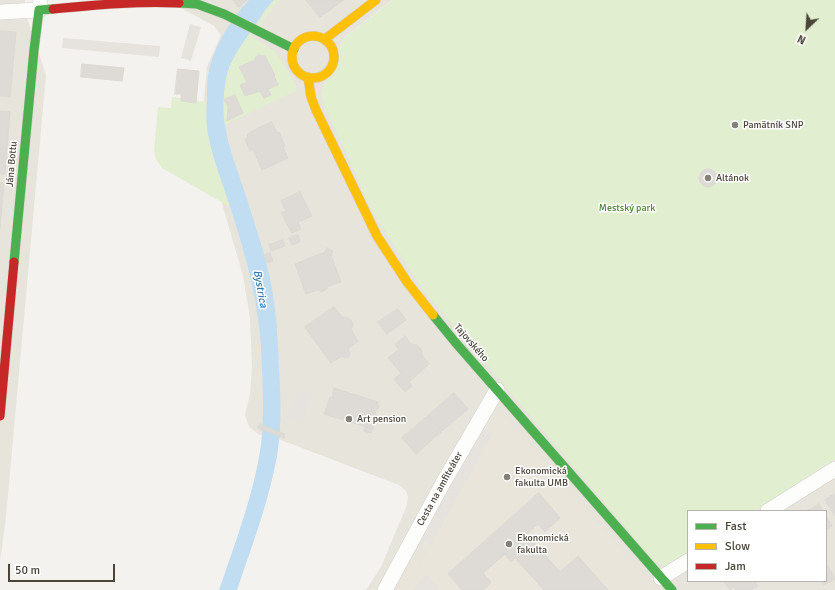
<!DOCTYPE html>
<html>
<head>
<meta charset="utf-8">
<style>
	body { margin:0 }
	#map { position:relative; width:835px; height:590px; overflow:hidden; background:#f4f2ee; font-family:Signika,sans-serif }
	canvas { display:block }
	.legend { position:absolute; left:687px; top:510px; width:140px; height:72px; box-sizing:border-box; background:#fff; border:1px solid #b7b4b0; margin:0; padding:5px 7px; list-style:none; font-size:12px; color:#4b4439 }
	.legend li { display:flex; align-items:center; gap:8px; height:20px }
	.legend b { width:20px; border:1px solid #b7b4b0 }
	.north { position:absolute; left:787px; top:8px; width:40px; height:40px; -webkit-text-stroke:3px #fff; paint-order:stroke; rotate:205deg; font-size:11px; font-weight:700; line-height:16px; text-align:center; color:#4b4439 }
	.north::after { content:''; display:block; margin:auto; width:14px; height:18px; background:#4b4439; clip-path:polygon(50% 0,100% 100%,50% 72%,0 100%) }
	.scale { position:absolute; left:8px; top:564px; width:107px; height:18px; box-sizing:border-box; border:2px solid #4b4439; border-top:0; padding-left:5px; font-size:12px; line-height:14px; white-space:nowrap; color:#4b4439; -webkit-text-stroke:3px #fff; paint-order:stroke }
</style>
</head>
<body>
<div id="map">
<canvas width="835" height="590"></canvas>
<ul class="legend">
<li><b style="height:5px;background:#4caf50"></b>Fast</li>
<li><b style="height:5px;background:#ffc107"></b>Slow</li>
<li><b style="height:5px;background:#c62828"></b>Jam</li>
</ul>
<div class="north">N</div>
<div class="scale">50 m</div>
</div>
<script>
const ctx = document.querySelector('canvas').getContext('2d');
ctx.lineJoin = 'round';
function fill(path, color) { ctx.fillStyle = color; ctx.fill(path, 'evenodd'); }
function trace(path, color, width, dash) { ctx.strokeStyle = color; ctx.lineWidth = width; ctx.lineCap = dash ? 'butt' : 'round'; ctx.setLineDash(dash || []); ctx.stroke(path); }
function label(font, color, halo, rows, align = 'center') {
  ctx.font = font + ' Signika,sans-serif'; ctx.lineWidth = 3; ctx.setLineDash([]); ctx.textBaseline = 'middle'; ctx.strokeStyle = halo; ctx.fillStyle = color; for (const [text, x, y, turn = 0] of rows) {
    ctx.save(); ctx.translate(x, y); ctx.rotate((+turn || 0) * Math.PI / 180); ctx.textAlign = isNaN(turn) ? turn : align; if (halo) ctx.strokeText(text, 0, 0); ctx.fillText(text, 0, 0); ctx.restore();
  }
}
const residential = new Path2D(`
	M0 0H25V12L46 75 6 517 0 562Z
	M166 0H392L345 37 339 47 337 65 332 74 323 85 688 554V581H826V511H755L835 459V590H366L381 567 407 505 408 496 405 490 399 485 281 440 258 434 249 427 245 415 250 394 252 367 250 318 243 276 201 131 207 67 221 35 214 26Z`);
const education = new Path2D(`
	M497 412 502 414 656 590H396L414 557 420 564 428 549 423 540 491 416 493 413Z`);
const green = new Path2D(`
	M274 0H281L275 5 252 37C258 41 264 44 269 47 282 57 291 76 298 90L224 125V93L226 77 231 62 239 48Z
	M393 0H835V459L755 511H688V554L668 567 655 562 422 289 371 209 321 97 323 85 332 74 337 65 339 47 345 37Z
	M172 97 206 102C205 140 219 172 230 207L162 168 156 159 154 152 158 107 171 108Z`);
const parking = new Path2D(`
	M190 24 201 27 191 61 181 58Z
	M63 38 160 46 159 57 62 48Z
	M303 391 312 394 303 424 285 418 295 395Z
	M483 428 493 433 431 545 421 539Z
	M427 575 441 590H413L412 589Z`);
const water = new Path2D(`
	M249 0H274C265 8 259 20 252 30 245 40 237 50 232 61 228 68 226 77 225 85 218 126 234 158 246 196 254 222 263 248 269 274 276 305 278 338 279 369 281 403 282 438 274 471 265 512 250 551 237 590H219C235 543 254 494 261 445 265 414 262 376 261 346 258 302 247 260 234 219 226 192 215 167 209 139 206 126 206 113 207 99 207 88 207 77 210 66 217 42 232 18 249 0Z`);
const building = new Path2D(`
	M233 0H247L239 7Z
	M306 0H344L320 17Z
	M0 31 16 32 10 97 0 96Z
	M259 55 265 56 275 75 274 76 278 85 268 89 271 95 264 98 260 91 245 96 240 85 247 82 239 67 255 60V58Z
	M82 64 124 68 122 81 81 77Z
	M178 69 199 71 196 103 181 101V94H175Z
	M235 95 243 113 227 121 228 106 224 100Z
	M0 111 10 112 5 174H0Z
	M272 122 277 133 279 132 285 146 283 147 288 158 262 170 253 149 250 151 245 139 248 138 247 135 252 131Z
	M699 178a9 9 0 1 1 18 0a9 9 0 1 1-18 0Z
	M0 183H4L0 227Z
	M300 192 312 216 298 222 301 229 292 233 281 213 286 211 281 201Z
	M298 235 300 242 292 245 289 238Z
	M283 240 285 246 271 251 269 245Z
	M327 248 333 251 331 255 341 282 328 286 327 289 321 292 318 290 306 294 295 264 325 252Z
	M270 253 273 261 267 263 265 255Z
	M334 307 343 318 346 317 351 320 353 325 351 329 358 341 348 349 350 354 348 358 343 357 342 356 331 363 305 327Z
	M398 309 406 320 387 334 378 322Z
	M405 336 411 344 417 345 421 349 422 355 429 364 409 382 412 386 405 392 394 379 401 373 388 358 399 349 395 345Z
	M334 388 378 402 377 406H379L378 409H376L375 414 377 415 373 429 324 414 330 397H332Z
	M454 393 468 409 442 431 428 416Z
	M428 416 442 431 416 454 402 438Z
	M260 424 285 434 284 438 258 428Z
	M365 427 372 429 371 433 364 431Z
	M539 493 560 518 545 532 538 524 527 534 560 572 578 556 608 590H544L515 558 511 562 505 554 483 573 491 582 484 590H462L448 574Z
	M835 494V516L825 500Z
	M819 504 823 511H806L809 509V510Z
	M826 516 832 526 826 530Z
	M828 566 835 579 824 585 821 581H826V568Z
	M724 581H754L758 586 751 590H736L734 587 730 590Z`);
const street = new Path2D(`
	M0 12 39 10 40 3
	M768 511 835 469
	M661 578 688 561
	M385 590 443 483 497 390`);
const fast = new Path2D(`
	M179 3 197 4 224 14 294 49
	M14 262 34 50 39 10 53 9
	M433 315 455 342 672 590`);
const slow = new Path2D(`
	M292 57a21 21 0 1 1 42 0a21 21 0 1 1-42 0Z
	M325 39 376 0
	M308 77 311 97 316 110 377 236 407 282 433 315`);
const jam = new Path2D(`
	M53 9C95 5 137 1 179 3
	M0 416 14 262`);
const markers = [
	[735,125,4,"#868178"],
	[708,178,4,"#868178"],
	[349,419,4,"#868178"],
	[507,477,4,"#868178"],
	[509,544,4,"#868178"]
];
const poiNames = [
	["Pamätník SNP",743,125],
	["Altánok",716,178],
	["Art pension",357,419],
	["Ekonomická",515,471],
	["fakulta UMB",515,483],
	["Ekonomická",517,538],
	["fakulta",517,550]
];
const streetNames = [
	["Jána Bottu",12,164,-85],
	["Tajovského",471,343,49],
	["Cesta na amfiteáter",440,489,-61]
];
const parkNames = [
	["Mestský park",627,208]
];
const waterNames = [
	["Bystrica",260,289,80]
];
fill(residential, '#e7e4dc');
fill(education, '#eae5da');
fill(green, '#e1eecf');
fill(parking, '#e6e3df');
fill(water, '#c0ddf1');
fill(building, '#dedbd6');
trace(building, '#dcd9d4', 1);
trace(street, '#d2d0cb', 16);
trace(fast, '#d3cfc5', 10);
trace(slow, '#d3cfc5', 10);
trace(jam, '#d3cfc5', 10);
trace(street, '#fdfdfc', 15);
trace(fast, '#4caf50', 9);
trace(slow, '#ffc107', 9);
trace(jam, '#c62828', 9);
for (const [x, y, r, color] of markers) { const dot = new Path2D(); dot.arc(x, y, r, 0, 2 * Math.PI); ctx.fillStyle = color; ctx.fill(dot); trace(dot, '#fff', 1.5); }
label('10px', '#4b4439', '#fff', poiNames, 'left');
label('10px', '#4b4439', '#fff', streetNames);
label('10px', '#4a7f2a', '#fff', parkNames);
label('italic 11px', '#2e7ab2', '#fff', waterNames);
</script>
</body>
</html>
